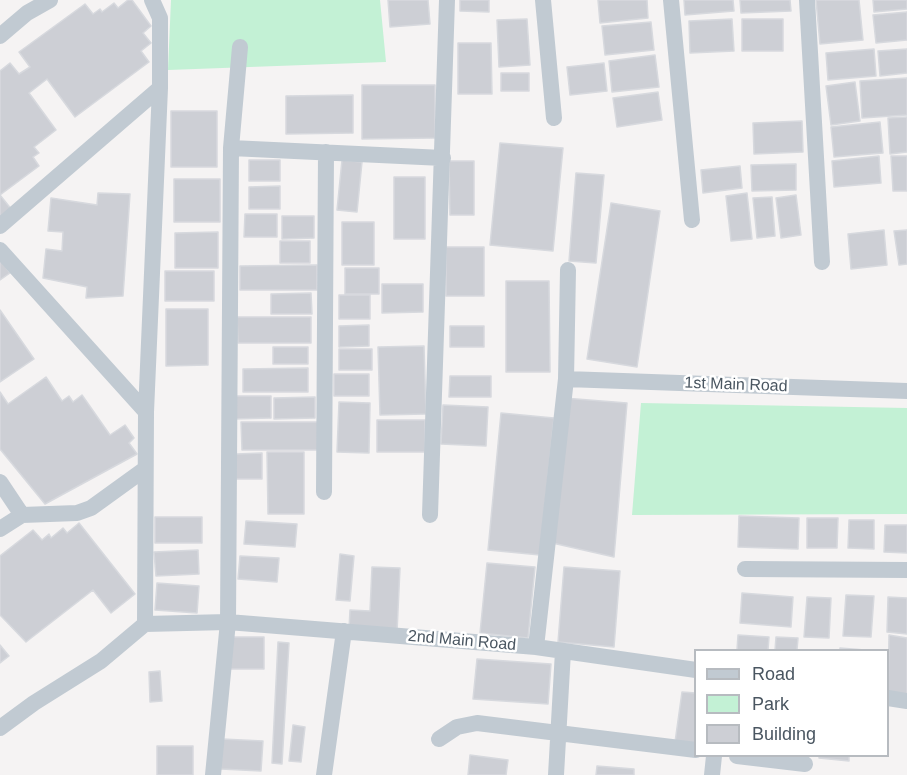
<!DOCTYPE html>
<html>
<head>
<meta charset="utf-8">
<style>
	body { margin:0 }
	#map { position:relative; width:907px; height:775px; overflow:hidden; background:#f5f3f3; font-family:Helvetica,sans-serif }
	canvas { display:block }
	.legend { position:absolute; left:694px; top:649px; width:195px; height:108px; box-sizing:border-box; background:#fff; border:2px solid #b7bbc0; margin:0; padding:8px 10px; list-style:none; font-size:18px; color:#4a5661 }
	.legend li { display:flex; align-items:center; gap:12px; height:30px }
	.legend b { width:30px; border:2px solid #b7bbc0 }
</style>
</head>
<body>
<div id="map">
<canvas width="907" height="775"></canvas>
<ul class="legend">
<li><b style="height:8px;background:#c1cad2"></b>Road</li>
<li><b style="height:16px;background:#c3f1d5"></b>Park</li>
<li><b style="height:16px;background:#cdcfd5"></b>Building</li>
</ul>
</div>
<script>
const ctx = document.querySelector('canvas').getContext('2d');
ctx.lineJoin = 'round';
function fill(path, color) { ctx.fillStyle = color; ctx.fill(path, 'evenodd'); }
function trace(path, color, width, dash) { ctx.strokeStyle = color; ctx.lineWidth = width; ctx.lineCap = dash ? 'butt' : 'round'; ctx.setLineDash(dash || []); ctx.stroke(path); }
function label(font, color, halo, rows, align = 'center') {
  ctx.font = font + ' Helvetica,sans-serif'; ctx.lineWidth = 5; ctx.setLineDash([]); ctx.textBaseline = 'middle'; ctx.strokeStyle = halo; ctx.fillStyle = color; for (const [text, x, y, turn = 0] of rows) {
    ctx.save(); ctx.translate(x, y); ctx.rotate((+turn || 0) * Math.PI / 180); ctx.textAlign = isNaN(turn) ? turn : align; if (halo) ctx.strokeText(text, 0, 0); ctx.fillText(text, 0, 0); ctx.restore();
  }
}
const green = new Path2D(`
	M171 0H380L386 62 168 70Z
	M641 403 907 408V514L632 515Z`);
const building = new Path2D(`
	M128 0H132L151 26 143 33 151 43 141 51 149 62 75 117 47 79 29 93 56 130 34 147 39 153 33 157 39 166 0 195 12 210 0 219V71L10 63 19 74 30 67 19 52 85 4 93 14 100 9 102 12 114 3 118 8Z
	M388 0H428L430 24 390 27Z
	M460 0H489V12L460 11Z
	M598 0H647L648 18 600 23Z
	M684 0H733L734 11 685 15Z
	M740 0H790L791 11 741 13Z
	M816 0H859L863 40 820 44Z
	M873 0H907V9L874 12Z
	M907 12V40L876 43 873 15Z
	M527 19 530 65 499 67 497 20Z
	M732 19 734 51 690 53 689 21Z
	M742 19H783V51H742Z
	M651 22 654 50 605 55 602 26Z
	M458 43H491L492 94H458Z
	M874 49 876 76 828 80 826 53Z
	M907 49V73L880 76 878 51Z
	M655 55 659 87 612 92 609 61Z
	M604 63 607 91 570 95 567 67Z
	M501 73H529V91H501Z
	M907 78V115L862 118 860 81Z
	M855 82 860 121 831 125 826 86Z
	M362 85H435V138L362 139Z
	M658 92 662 120 617 127 613 98Z
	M353 95V133L286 134V96Z
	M171 111H217V167H171Z
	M907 117V152L890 154 888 118Z
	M802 121 803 152 754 154 753 123Z
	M880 122 883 153 834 157 831 127Z
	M500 143 563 148 553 251 490 245Z
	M879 156 881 183 834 187 832 161Z
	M891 156H907V191H893Z
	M249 160H280V181H249Z
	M342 160 362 162 357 212 337 210Z
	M449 161H474V215H450Z
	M796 164V190L752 191 751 165Z
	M740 166 742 188 703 193 701 170Z
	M576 173 604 175 596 263 569 261Z
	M394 177H425V239H394Z
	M174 179H220V222H174Z
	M280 186V209H249V187Z
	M98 193 130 194 123 296 86 298 87 287 43 278 46 249 62 251 63 232 48 231 51 198 97 205Z
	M747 193 752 239 731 241 726 196Z
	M796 195 801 235 781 238 776 198Z
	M772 197 775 236 757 238 753 198Z
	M611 203 660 211 637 367 587 359Z
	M245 214H277V237H244Z
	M282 216H314V238L282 239Z
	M342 222H374V265H342Z
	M884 230 887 265 851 269 848 234Z
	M907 230V264L899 265 894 231Z
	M218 232V268H175V233Z
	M280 241H310V263H280Z
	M446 247H484V296H446Z
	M0 259 10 273 0 280Z
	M317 265V290H240V266Z
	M345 268H379V294H345Z
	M165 271H214V301H165Z
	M506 281H549L550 372H506Z
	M382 284H423V312L382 313Z
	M311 293 312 314H271V294Z
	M339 295H370V319H339Z
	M166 309H208V365L166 366Z
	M0 310 34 359 0 382Z
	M237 317H311V343H238Z
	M369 325V346L339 347V326Z
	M450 326H484V347H450Z
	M424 346 426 414 380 415 378 347Z
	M273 347H308V364H273Z
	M339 349H372V370H339Z
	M308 368V392H243V369Z
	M334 374H369V396H334Z
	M450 376H491V397H449Z
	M46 377 62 401 69 396 73 402 82 395 110 435 125 425 134 438 129 443 137 454 45 504 0 449V392L8 404Z
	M233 396H271V418L233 419Z
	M315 397V418L274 419V398Z
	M564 398 627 403 614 557 548 542Z
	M339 402 370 403 369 453 337 452Z
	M443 405 488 407 486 446 441 444Z
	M501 413 554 418 540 555 488 550Z
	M377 420H425V452H377Z
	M241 422H319V450H242Z
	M267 452H304V514H268Z
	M262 453V479H236V454Z
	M739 516 799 518 798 549 738 547Z
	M155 517H202V543H155Z
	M807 518H838L837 548H807Z
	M849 520H874V549L848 548Z
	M246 521 297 524 295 547 244 544Z
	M79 523 135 594 111 613 93 590 26 642 0 615V556L33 530 42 540 49 534 51 538 63 528 67 533Z
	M885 525H907V553L884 552Z
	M198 550 199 574 156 576 154 552Z
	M340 554 354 556 350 601 336 600Z
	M240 556 279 558 277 582 238 579Z
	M487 563 535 567 528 638 480 633Z
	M372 567 400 568 397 632 349 629 350 610 370 611Z
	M564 567 620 571 614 647 558 642Z
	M157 583 199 586 197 613 155 610Z
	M742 593 793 597 791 627 740 623Z
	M846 595 874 596 871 637 843 636Z
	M807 597 831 598 829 638 804 637Z
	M888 597 907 598V634L887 632Z
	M738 635 769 637 768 650H737Z
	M889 635 907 638V698L888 695Z
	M230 637H264V669H230Z
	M776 637 798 638 797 650H775Z
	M278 642 289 643 282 764 272 763Z
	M0 645 9 656 0 663Z
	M840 648 865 650H840Z
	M477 659 551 664 548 704 473 699Z
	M160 671 162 701 150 702 149 672Z
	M682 692 696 693V744L675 742Z
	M293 725 305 727 301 762 289 761Z
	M222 739 263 741 261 771 221 769Z
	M157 746H193V775H157Z
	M470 755 508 760 506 775H468Z
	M819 756H849V761L819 758Z
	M597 766 634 769V775H596Z`);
const minor = new Path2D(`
	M543 0 554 118
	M671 0 692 220
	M807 0 822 262
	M0 36 27 13 50 0
	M231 148 443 158
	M0 226 160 88
	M0 250 146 412
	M566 379 907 391
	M0 482 22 515
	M324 492 326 152
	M430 515 447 0
	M0 529 22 515 77 513 91 508 145 469
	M745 569 907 570
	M145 624 146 412 160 88V18L152 0
	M536 647 566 379 568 270
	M888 698 907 701
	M0 728 34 703 101 661 145 624 228 622 536 647 696 670
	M439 739 457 727 477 723 696 750
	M737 756 805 764
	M213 775 228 622 231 148 240 47
	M324 775 344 631
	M556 775 563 651
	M712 775 714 756`);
const streetNames = [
	["1st Main Road",736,385,2],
	["2nd Main Road",462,641,5]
];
fill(green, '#c3f1d5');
fill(building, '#cdcfd5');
trace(building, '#d7d9de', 1.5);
trace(minor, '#c1cad2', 16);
label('16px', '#4a5661', '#fff', streetNames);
</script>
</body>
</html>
